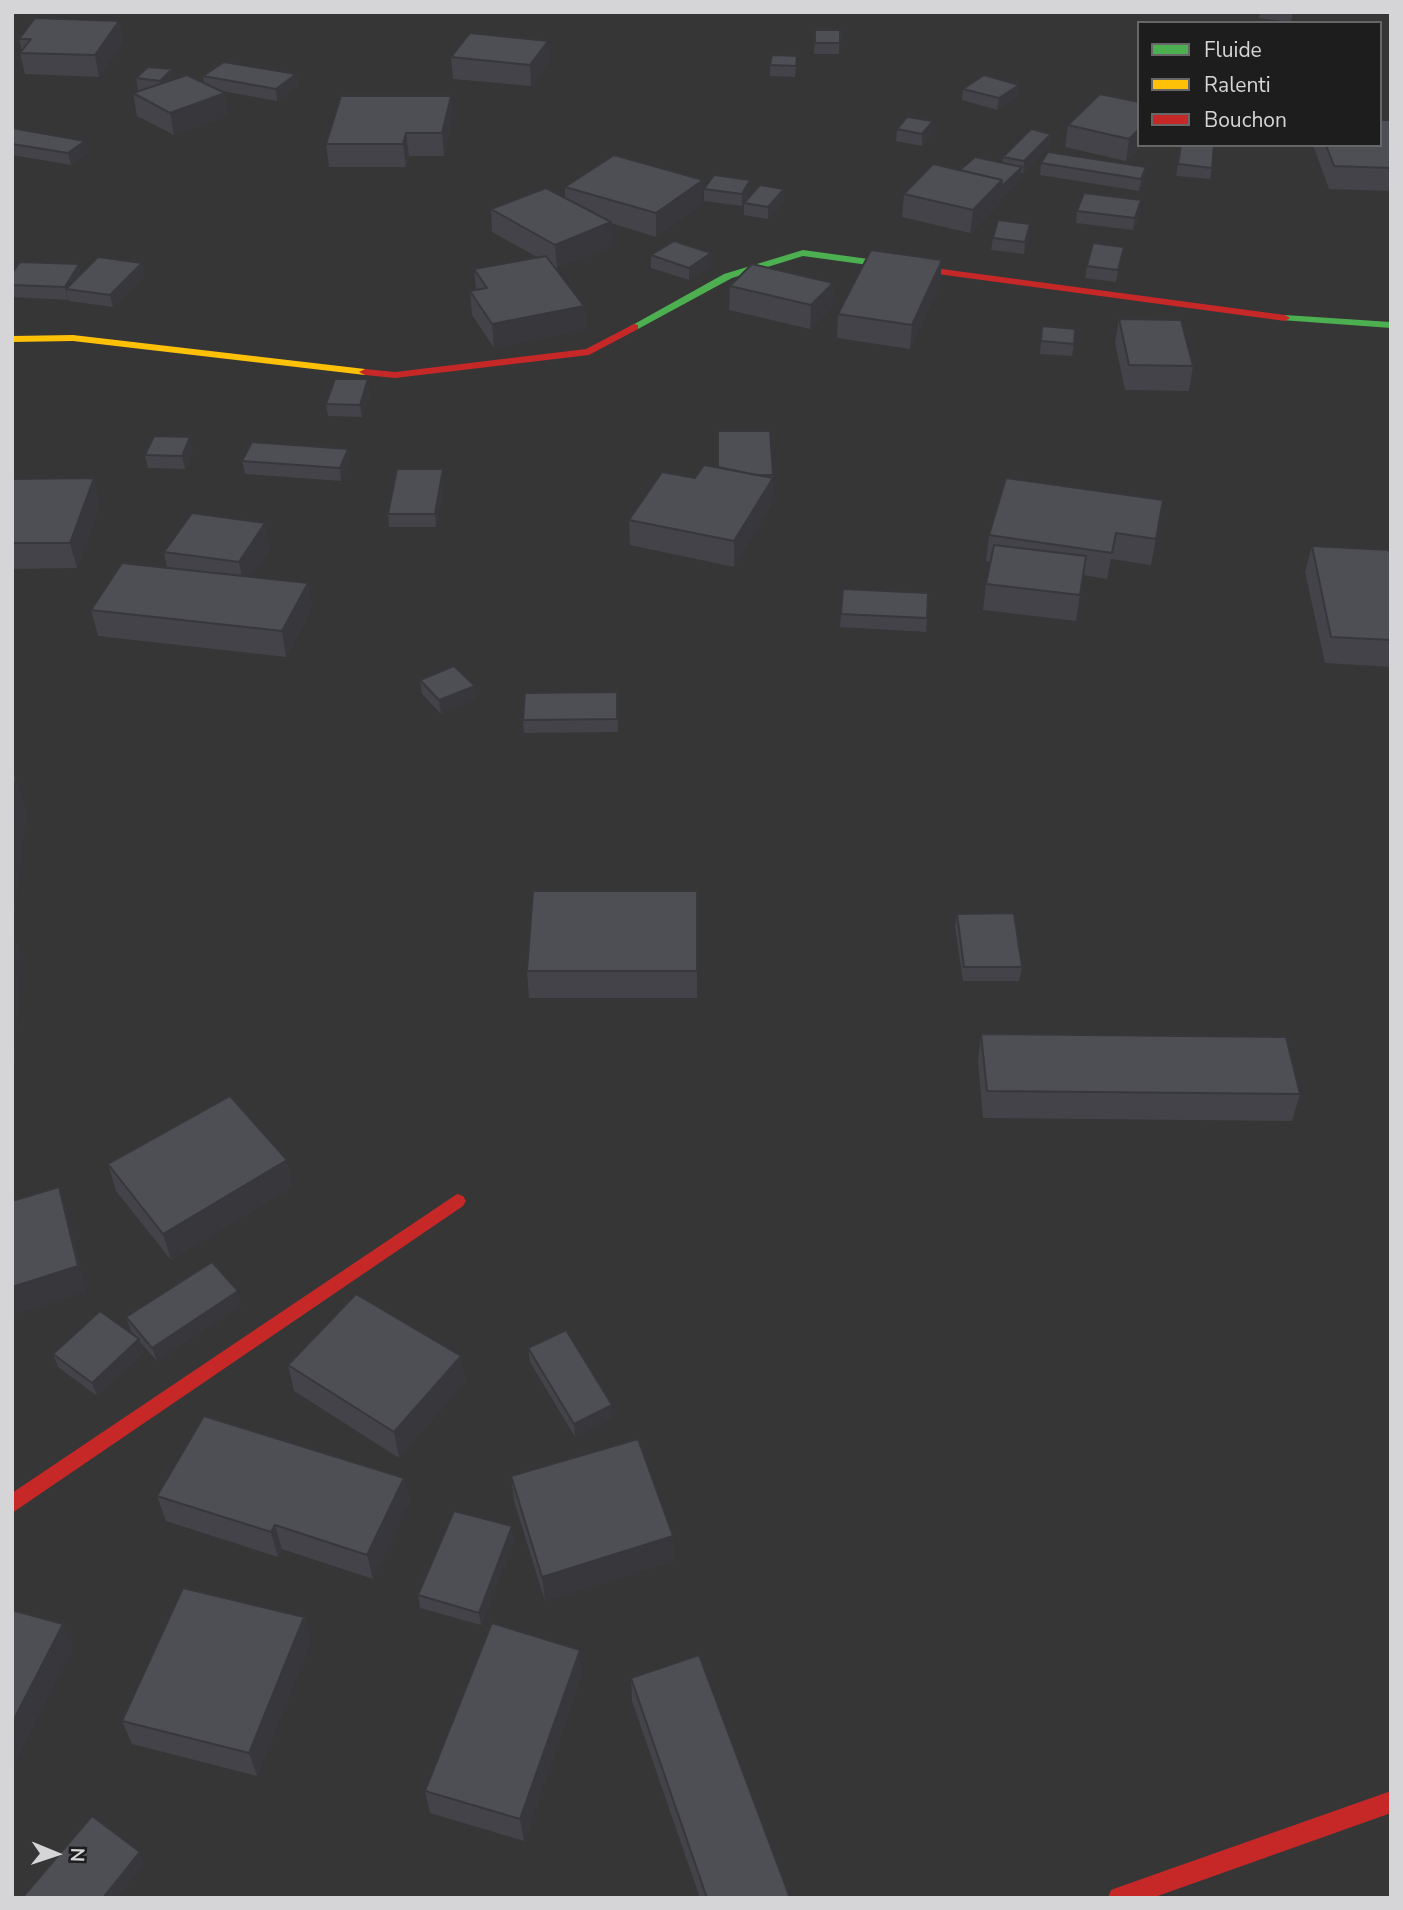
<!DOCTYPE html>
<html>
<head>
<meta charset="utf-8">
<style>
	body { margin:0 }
	#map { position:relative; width:1403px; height:1910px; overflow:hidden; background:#363637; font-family:"Nunito Sans",sans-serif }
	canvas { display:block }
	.frame { position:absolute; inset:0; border:14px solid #d5d5d7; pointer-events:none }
	.legend { position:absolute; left:1137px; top:21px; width:245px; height:126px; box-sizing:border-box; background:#1d1d1e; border:2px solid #676768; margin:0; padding:9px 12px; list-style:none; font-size:21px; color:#d5d5d7 }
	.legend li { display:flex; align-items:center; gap:14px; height:35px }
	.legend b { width:35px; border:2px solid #676768 }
	.north { position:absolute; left:21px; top:1819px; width:70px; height:70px; -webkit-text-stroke:5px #1d1d1e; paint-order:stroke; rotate:92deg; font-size:19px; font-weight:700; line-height:28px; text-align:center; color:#d5d5d7 }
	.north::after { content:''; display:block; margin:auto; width:24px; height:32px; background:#d5d5d7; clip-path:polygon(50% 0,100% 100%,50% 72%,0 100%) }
</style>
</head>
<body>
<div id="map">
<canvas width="1403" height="1910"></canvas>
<div class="frame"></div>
<ul class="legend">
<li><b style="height:9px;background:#4caf50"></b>Fluide</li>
<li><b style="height:9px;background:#ffc107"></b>Ralenti</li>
<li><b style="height:9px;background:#c62828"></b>Bouchon</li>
</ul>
<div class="north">N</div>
</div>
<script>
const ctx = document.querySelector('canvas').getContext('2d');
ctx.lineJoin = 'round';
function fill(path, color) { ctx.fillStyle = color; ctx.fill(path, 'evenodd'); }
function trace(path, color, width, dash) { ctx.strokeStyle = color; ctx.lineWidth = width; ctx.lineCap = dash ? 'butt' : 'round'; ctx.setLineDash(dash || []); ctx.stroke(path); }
const fast = new Path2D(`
	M803 250 912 265 917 268 912 271 803 256 732 278 638 329 629 327 724 274Z
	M1285 315 1391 322V328L1281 320V316Z`);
const slow = new Path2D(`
	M73 335 365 369 371 372 365 375 73 341 12 342V336Z`);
const jam = new Path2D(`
	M912 265 1285 315 1290 318 1285 321 908 270V266Z
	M634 324 638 325V329L589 355 395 378 365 375 359 372 365 369 395 372 586 349Z
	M457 1194 463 1196 466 1201 463 1206 12 1513V1493Z
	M1391 1791V1813L1152 1898H1108L1111 1890 1119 1887Z`);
const wall = new Path2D(`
	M1260 12H1293L1291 22 1259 18Z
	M1306 12H1369V13Z
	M119 21 123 42 99 77 25 74 20 53 22 51 19 39Z
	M815 30H840L839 54H814Z
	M548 41 549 62 531 86 453 79 451 57Z
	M797 56 795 77 770 76V65Z
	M296 74 297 86 277 101 217 90 228 116 174 135 137 116 133 93 142 90H138L136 78 173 79 204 83 203 76Z
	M963 89 1017 96 997 110 962 100Z
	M451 96 452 118 444 156H409L406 167H329L326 144Z
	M1139 102V145H1142L1126 161 1065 147 1068 125Z
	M1391 120V191L1329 189 1313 145H1380Z
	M933 121 932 133 922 146 896 141 897 129Z
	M12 128 85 141 88 152 71 165 12 155Z
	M1050 145 1023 173H1021L1020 179 1000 199V203L970 233 902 217 904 194 960 170 1003 163V157Z
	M1181 145 1212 168 1210 179 1176 176Z
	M1041 163 1144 179 1139 191 1040 175Z
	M565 187 703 203 656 237 611 223 612 246 557 268 555 267 584 306 585 330 494 348 472 315 470 291 476 290 474 269 537 257 492 232 491 209 565 198Z
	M704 189 750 192 742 206 704 201Z
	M784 189V201L768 219 744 215V203Z
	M1141 200 1140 212 1133 230 1076 223 1077 211Z
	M1030 224 1029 236 1024 254 991 250 993 238Z
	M651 255 711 266 689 280 651 268Z
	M1122 259 1116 282 1085 278 1087 266Z
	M12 273 81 274 145 275 113 307 69 301 68 298V300L12 297Z
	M833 283 832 307 810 329 729 310 730 286Z
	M940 284 910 349 837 338 838 314Z
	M1119 319 1193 366 1189 391 1125 390 1115 343Z
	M1042 326 1074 344 1072 356 1040 354Z
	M370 392 362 417 328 416 326 404Z
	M348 449 350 462 341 481 245 474 242 461Z
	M193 450 185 469 148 468 145 455Z
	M718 467 773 475 772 503 734 567 630 545 629 520 695 478Z
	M12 479 100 503 77 568 12 569Z
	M444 482 436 527H389L388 514Z
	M1163 500 1151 565 1111 559 1107 579 1083 575 1076 621 983 610 986 584 990 562 986 561 989 535Z
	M1312 546 1391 557V667L1325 663 1305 572Z
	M270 549 251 577 308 583 312 609 286 657 98 636 91 610 167 568 164 552Z
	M843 589 927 618 926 632 840 627Z
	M420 680 475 686 476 699 441 714 422 694Z
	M617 692 618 732 524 733 523 720Z
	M697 891V998H529L527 971Z
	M957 914 1022 967 1019 981H963L955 927Z
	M981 1034 1300 1094 1292 1121 983 1118 978 1061Z
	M108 1164 293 1186 171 1260 116 1191Z
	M242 1305 157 1361 140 1342 144 1352 97 1396 58 1367 53 1354 136 1336 131 1331 126 1317Z
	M528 1348 613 1418 575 1437 530 1362Z
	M461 1356 465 1381 399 1458 294 1391 288 1365Z
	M511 1476 674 1561 545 1601 514 1501Z
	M404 1478 409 1503 373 1579 282 1549 278 1557 166 1521 157 1496Z
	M514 1539 481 1625 420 1608 418 1595Z
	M304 1617 311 1641 257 1776 132 1744 122 1721Z
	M582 1673 524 1841 430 1813 425 1791Z
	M631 1678 790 1898H700L632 1701Z`);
const shadedWall = new Path2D(`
	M119 21 123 42 99 77 95 55Z
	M548 41 549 62 531 86 530 65Z
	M172 69 174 80 162 92 160 81Z
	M296 74 297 86 277 101 276 89Z
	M1019 85 1017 96 997 110 999 98Z
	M225 93 228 116 174 135 170 113Z
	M451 96 452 118 444 156 442 133Z
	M933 121 932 133 922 146V134Z
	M1139 129V145H1142L1126 161 1129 139Z
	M406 133 409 156 406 167 403 144Z
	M1051 134 1050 145 1023 173 1024 161Z
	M85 141 88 152 71 165 68 153Z
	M1022 167 1020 179 1000 199V203L970 233 973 210 1002 180Z
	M1146 167 1144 179 1139 191 1141 179Z
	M703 180V203L656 237V213Z
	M750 180V192L742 206V194Z
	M784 189V201L768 219V207Z
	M1141 200 1140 212 1133 230 1135 218Z
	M611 222 612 246 557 268 555 245Z
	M1030 224 1029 236 1024 254 1025 242Z
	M1124 247 1122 259 1116 282 1118 270Z
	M711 253V266L689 280V268Z
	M942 260 940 284 910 349 912 325Z
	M142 263 145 275 113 307 110 295Z
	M79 264 82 276 66 289 68 298V300L65 287Z
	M833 283 832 307 810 329 811 305Z
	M584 306 585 330 494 348 492 324Z
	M368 379 370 392 362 417 360 405Z
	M190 437 193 450 185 469 182 456Z
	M348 449 350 462 341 481 340 468Z
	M443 469 444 482 436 527 435 514Z
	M94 478 100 503 77 568 70 543Z
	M773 478 772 503 734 567V541Z
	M265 523 270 549 244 588 239 562Z
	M308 583 312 609 286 657 282 631Z
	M475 686 476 699 441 714 439 700Z
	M16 776 27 813 13 927 12 923V804Z
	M12 928 21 954 12 1116Z
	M287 1160 293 1186 171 1260 163 1234Z
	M59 1187 68 1213 87 1292 12 1316V1287Z
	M238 1291 242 1305 157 1361 152 1348Z
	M139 1339 144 1352 97 1396 92 1383Z
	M461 1356 465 1381 399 1458 394 1432Z
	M612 1405 613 1418 575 1437 574 1424Z
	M404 1478 409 1503 373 1579 367 1555Z
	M275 1525 282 1549 278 1557 271 1532Z
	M512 1526 514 1539 481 1625 479 1613Z
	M673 1536 674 1561 545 1601 542 1577Z
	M304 1617 311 1641 257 1776 249 1753Z
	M63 1624 74 1648 12 1770V1723Z
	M580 1650 582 1673 524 1841 520 1819Z
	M140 1852 145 1863 118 1898H103Z`);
const building = new Path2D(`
	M35 18 119 21 95 55 20 53 31 39H19Z
	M815 30H840V43H815Z
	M470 33 548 41 530 65 451 57Z
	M772 55 797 56 796 66 770 65Z
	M224 62 296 74 276 89 203 76Z
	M148 67 172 69 160 81 136 78Z
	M187 75 225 93 170 113 133 93Z
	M984 75 1019 85 999 98 963 89Z
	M1100 94 1139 102V129L1129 139 1068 125Z
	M341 96H451L442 133H406L403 144H326Z
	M907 117 933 121 922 134 897 129Z
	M1380 120H1391V168L1334 166 1326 145H1380Z
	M12 128 85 141 68 153 12 144Z
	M1031 129 1051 134 1024 161 1003 157Z
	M1181 145H1214L1212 168 1178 164Z
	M1048 152 1146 167 1141 179 1041 163Z
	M614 155 703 180 656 213 565 187Z
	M975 157 1022 167 1001 187 1002 180 960 170Z
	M933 164 1002 180 973 210 904 194Z
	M714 175 750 180 742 194 704 189Z
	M760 185 784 189 768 207 744 203Z
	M546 188 611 222 555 245 491 209Z
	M1084 193 1141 200 1135 218 1077 211Z
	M998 220 1030 224 1025 242 993 238Z
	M674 241 711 253 689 268 651 255Z
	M1093 243 1124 247 1118 270 1087 266Z
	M871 250 942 260 912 325 838 314Z
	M546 256 584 306 492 324 470 291 487 288 474 269Z
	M98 257 142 263 110 295 66 289Z
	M20 262 79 264 65 287 12 285V273Z
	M752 264 833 283 811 305 730 286Z
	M1119 319 1181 320 1193 366 1129 365Z
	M1042 326 1075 329 1074 344 1041 341Z
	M335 379H368L360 405 326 404Z
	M718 431H770L773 475H756L718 467Z
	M154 436 190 437 182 456 145 455Z
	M252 442 348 449 340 468 242 461Z
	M704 465 773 478 734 541 629 520 662 472 695 478Z
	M397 469H443L435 514H388Z
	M94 478 70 543H12V479Z
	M1006 478 1163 500 1156 539 1116 533 1112 553 989 535Z
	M192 513 265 523 239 562 164 552Z
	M994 545 1086 556 1080 595 986 584Z
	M1312 546 1389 550 1391 557V640L1331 637Z
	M122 563 308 583 282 631 91 610Z
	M843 589 928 593 927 618 841 614Z
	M454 666 475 686 439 700 420 680Z
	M617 692V719L523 720 525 693Z
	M12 776H16L12 804Z
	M533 891H697V971H527Z
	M1014 913 1022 967H964L957 914Z
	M981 1034 1286 1037 1300 1094 987 1091Z
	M230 1096 287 1160 163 1234 108 1164Z
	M59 1187 78 1266 12 1287V1201Z
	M212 1262 238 1291 152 1348 126 1317Z
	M356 1294 461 1356 394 1432 288 1365Z
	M100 1311 139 1339 92 1383 53 1354Z
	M566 1330 612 1405 574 1424 528 1348Z
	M204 1416 404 1478 367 1555 275 1525 271 1532 157 1496Z
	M638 1439 673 1536 542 1577 511 1476Z
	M454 1511 512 1526 479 1613 418 1595Z
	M183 1588 304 1617 249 1753 122 1721Z
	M12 1610 63 1624 12 1723Z
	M492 1623 580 1650 520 1819 425 1791Z
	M699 1655 790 1898H707L631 1678Z
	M92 1816 140 1852 103 1898H22Z`);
fill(fast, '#4caf50');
fill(slow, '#ffc107');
fill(jam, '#c62828');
fill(wall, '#434349');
fill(shadedWall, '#37373c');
fill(building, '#4e4e55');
trace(building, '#37373c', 2);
</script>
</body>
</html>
